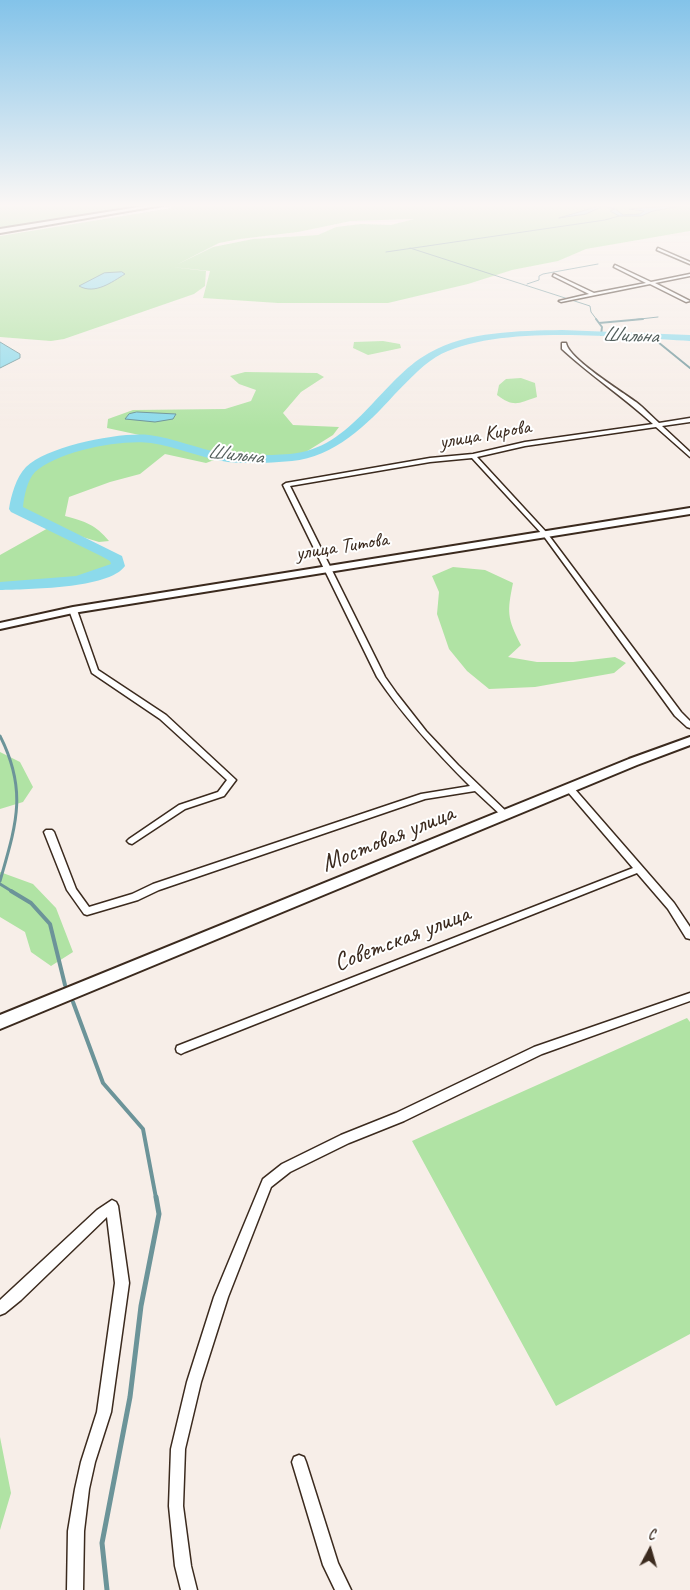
<!DOCTYPE html>
<html>
<head>
<meta charset="utf-8">
<style>
	body { margin:0 }
	#map { position:relative; width:690px; height:1590px; overflow:hidden; background:#f7eee8; font-family:Caveat,sans-serif }
	canvas { display:block }
	.north { position:absolute; left:625px; top:1525px; width:50px; height:50px; -webkit-text-stroke:4px #fff; paint-order:stroke; rotate:6deg; font-size:14px; font-weight:700; line-height:20px; text-align:center; color:#3b2a1e }
	.north::after { content:''; display:block; margin:auto; width:18px; height:22px; background:#3b2a1e; clip-path:polygon(50% 0,100% 100%,50% 72%,0 100%) }
</style>
</head>
<body>
<div id="map">
<canvas width="690" height="1590"></canvas>
<div class="north">С</div>
</div>
<script>
const ctx = document.querySelector('canvas').getContext('2d');
ctx.lineJoin = 'round';
function fill(path, color) { ctx.fillStyle = color; ctx.fill(path, 'evenodd'); }
function trace(path, color, width, dash) { ctx.strokeStyle = color; ctx.lineWidth = width; ctx.lineCap = dash ? 'butt' : 'round'; ctx.setLineDash(dash || []); ctx.stroke(path); }
function label(font, color, halo, rows, align = 'center') {
  ctx.font = font + ' Caveat,sans-serif'; ctx.lineWidth = 4; ctx.setLineDash([]); ctx.textBaseline = 'middle'; ctx.strokeStyle = halo; ctx.fillStyle = color; for (const [text, x, y, turn = 0] of rows) {
    ctx.save(); ctx.translate(x, y); ctx.rotate((+turn || 0) * Math.PI / 180); ctx.textAlign = isNaN(turn) ? turn : align; if (halo) ctx.strokeText(text, 0, 0); ctx.fillText(text, 0, 0); ctx.restore();
  }
}
const green = new Path2D(`
	M0 205H142L0 228Z
	M169 205H690V231L586 249 558 261 512 270 468 284 388 303H278L203 298 210 271 172 267 206 271 205 286 194 294 64 339 51 341 0 337V236L172 208ZM414 219 391 225 361 224 336 227 318 235 253 239 213 247 176 265 219 243 240 239 298 232 351 221Z
	M383 341 400 344 401 348 368 355 353 348 354 342Z
	M245 372 317 373 324 377 301 392 283 413 293 425 339 427 333 435 301 455 263 458 228 455 206 463 165 454 140 474 110 482 69 497 65 516C86 522 95 524 109 541L99 542 56 529 117 559 118 566C84 586 39 584 0 586V555L50 527H42L16 502 22 476 53 455 97 441 126 438 158 439 107 428 108 419 133 410 225 409 251 401 256 390 239 384 230 376Z
	M521 378 535 383 537 397C519 403 514 408 497 395L499 385 506 379Z
	M453 567 485 570 513 583C507 612 507 618 521 645L508 657 537 662H573L615 657 626 663 614 673 535 687 489 689 467 671 449 649 437 614 439 592 432 576Z
	M0 752 20 762 33 787 23 802 0 809Z
	M0 872 33 884 56 908 73 952 51 966 31 952 25 932 0 917Z
	M687 1018 690 1022V1334L556 1406 412 1141Z
	M0 1437 11 1493 0 1530Z`);
const water = new Path2D(`
	M603 205H616L613 207 623 215 640 214 644 211 629 209 686 205 653 211 641 216H619L610 211 615 209 603 206 586 214 559 218Z
	M122 272 125 274C112 282 95 295 79 286L104 273Z
	M0 342 20 354V358L0 368Z
	M137 412 176 414 173 419 155 422 125 419 129 414Z`);
const streamFar4 = new Path2D(`
	M410 248 590 306 591 312 597 320
	M386 252 605 220 619 216
	M527 284 539 280V276L543 274 598 264
	M631 320 658 317`);
const streamFar3 = new Path2D(`
	M596 319 602 327 601 335
	M599 323 643 319
	M653 338 690 368`);
const streamFar2 = new Path2D(`
	M0 736C28 791 16 825 0 881
	M0 884 13 892`);
const streamFar1 = new Path2D(`
	M11 891 31 903 50 924 65 985
	M73 1002 103 1083 143 1129 156 1198`);
const stream = new Path2D(`
	M107 1590 102 1543 130 1397 141 1306 159 1214 156 1197`);
const river = new Path2D(`
	M562 330 690 335V341C622 338 495 323 436 357 420 367 407 382 394 395 367 425 334 457 292 461 271 463 248 464 228 462 201 458 177 447 151 443 121 439 58 451 35 472 27 480 24 497 23 507L122 556 125 566C109 589 27 589 0 590V582L76 576 111 564 110 561 101 556 11 512 9 509C11 496 16 477 26 467 48 446 119 432 149 435 174 438 198 449 222 453 244 457 268 455 290 454 353 449 380 380 429 353 467 331 519 331 562 330Z`);
const street = new Path2D(`
	M658 248 690 262V264L657 250Z
	M615 265 651 282 690 274V276L655 283 690 301 686 302 650 284 561 302 559 301 589 294 553 276 554 274 594 293 646 283 614 267Z
	M562 343H566C569 359 621 391 636 402 644 408 651 416 659 423L690 418V422L662 426 690 452V457L656 427 525 446 477 457 547 533 681 712 690 721V728L687 727 675 716 543 535 472 458 430 462 290 486 385 677 397 694 426 731 458 765 510 815 506 818 503 817 475 791 425 799 159 890 138 900 87 915 84 914 67 890 44 832 46 830H52L54 832 76 889 89 907 132 894 153 884 421 794 470 786C436 752 404 717 377 677L283 485 286 483 430 458 473 454 525 442 653 424C624 397 591 376 562 349Z
	M70 608H76L77 610 98 670 166 715 236 780 224 796 185 809 132 844 129 843 127 841 129 839 179 805 218 792 227 780 160 719 92 673 69 610Z
	M570 786 573 787 674 903 690 927V939L686 938 668 909 637 873 185 1052 181 1054 177 1052 176 1049 177 1046 633 868 567 791 566 789 567 787Z
	M690 993V1001L542 1054 404 1121 349 1143 290 1172 271 1187 228 1297 201 1382 185 1449 183 1506 191 1566 197 1590H181L175 1566 169 1506 171 1449 187 1382 214 1297 263 1179 282 1164 341 1135 396 1113 534 1047Z
	M112 1200 116 1202 118 1206 129 1283 111 1412 95 1462 89 1489 84 1531 83 1590H67L68 1531 75 1489 81 1462 97 1412 115 1283 107 1217 21 1300 5 1313 0 1315V1300L97 1210Z
	M299 1455 304 1457 306 1462 338 1563 351 1590H335L323 1565 292 1462 294 1457Z`);
const secondary = new Path2D(`
	M151 205H163L0 233V229Z
	M690 508V514L73 613 0 629V623L73 607Z
	M690 737V745L637 765 0 1029V1015L629 759Z`);
const farWaternames = [
	["Шильна",630,336,2],
	["Шильна",235,455,6]
];
const farStreetnames = [
	["улица Кирова",485,435,-10],
	["улица Титова",342,547,-9]
];
const streetNames = [
	["Мостовая улица",388,839,-22],
	["Советская улица",402,939,-21]
];
fill(green, '#b0e3a4');
fill(water, '#8cdaeb');
trace(water, '#6c9499', 1);
trace(streamFar4, '#6c9499', 1);
trace(streamFar3, '#6c9499', 2);
trace(streamFar2, '#6c9499', 3);
trace(streamFar1, '#6c9499', 4);
trace(stream, '#6c9499', 5);
fill(river, '#8cdaeb');
trace(street, '#3b2a1e', 3);
trace(secondary, '#3b2a1e', 4);
fill(street, '#fff');
fill(secondary, '#fff');
const sky = ctx.createLinearGradient(0, 0, 0, 428);
sky.addColorStop(0, '#83c3e9');
sky.addColorStop(0.48, '#fbf7f5');
sky.addColorStop(1, '#fbf7f500');
ctx.fillStyle = sky;
ctx.fillRect(0, 0, 690, 428);
label('italic 21px', '#535f5c', '#fff', farWaternames);
label('21px', '#3b2a1e', '#fff', farStreetnames);
label('25px', '#3b2a1e', '#fff', streetNames);
</script>
</body>
</html>
